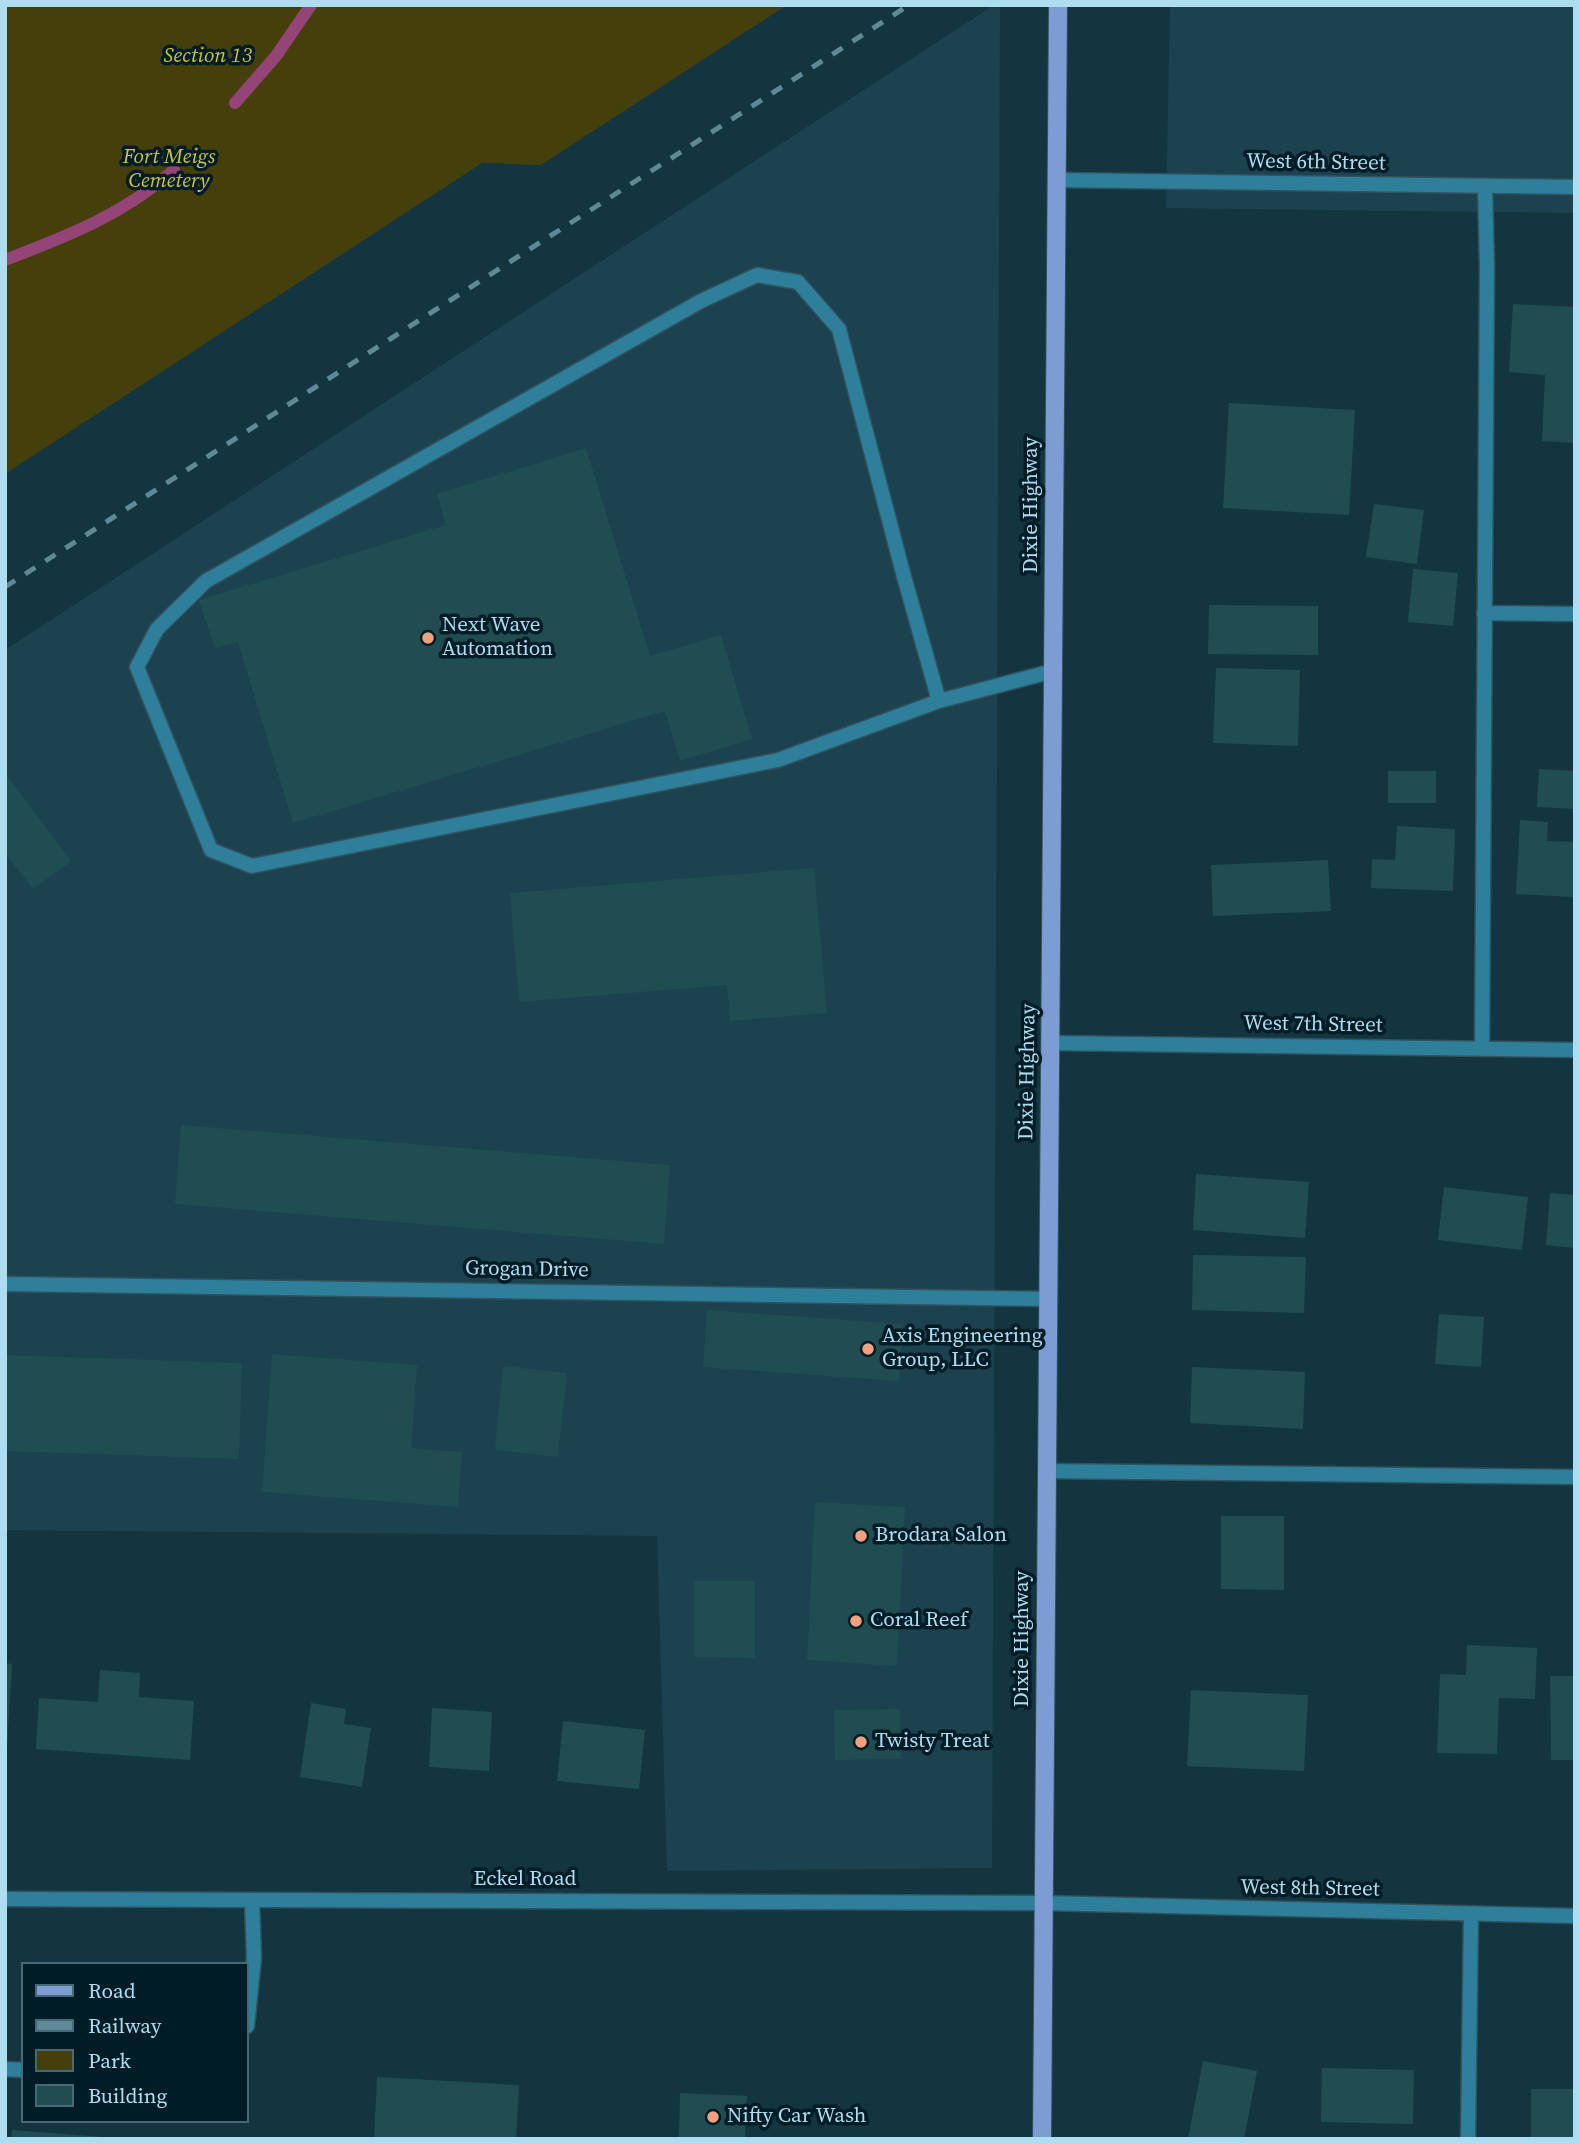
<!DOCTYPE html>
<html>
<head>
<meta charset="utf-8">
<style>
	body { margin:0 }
	#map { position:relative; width:1580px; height:2144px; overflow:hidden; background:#133540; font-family:"Source Serif 4",serif }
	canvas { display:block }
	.frame { position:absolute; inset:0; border:7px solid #aeddef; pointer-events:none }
	.legend { position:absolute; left:21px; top:1962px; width:228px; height:161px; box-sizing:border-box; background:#001c27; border:2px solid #466977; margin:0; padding:9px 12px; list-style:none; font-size:21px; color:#aeddef }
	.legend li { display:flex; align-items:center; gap:14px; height:35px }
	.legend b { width:35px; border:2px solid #466977 }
</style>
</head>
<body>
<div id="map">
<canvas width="1580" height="2144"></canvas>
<div class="frame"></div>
<ul class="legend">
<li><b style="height:9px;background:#7c9cd2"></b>Road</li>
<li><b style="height:9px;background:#608997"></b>Railway</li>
<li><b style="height:19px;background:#45400b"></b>Park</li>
<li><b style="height:19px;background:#204d52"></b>Building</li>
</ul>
</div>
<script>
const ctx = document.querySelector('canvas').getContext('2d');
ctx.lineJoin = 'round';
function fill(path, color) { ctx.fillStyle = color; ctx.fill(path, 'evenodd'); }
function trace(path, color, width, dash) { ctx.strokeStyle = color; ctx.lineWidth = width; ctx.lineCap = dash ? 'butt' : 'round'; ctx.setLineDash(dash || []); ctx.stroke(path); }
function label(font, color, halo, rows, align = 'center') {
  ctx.font = font + ' "Source Serif 4",serif'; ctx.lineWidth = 7; ctx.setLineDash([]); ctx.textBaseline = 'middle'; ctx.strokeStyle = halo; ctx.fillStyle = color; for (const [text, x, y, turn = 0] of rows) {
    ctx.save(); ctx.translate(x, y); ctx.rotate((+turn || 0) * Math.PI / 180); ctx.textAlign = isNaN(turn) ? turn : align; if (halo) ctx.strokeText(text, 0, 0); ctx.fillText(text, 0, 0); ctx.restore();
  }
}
const built = new Path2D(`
	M994 5H1000L992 1868 667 1871 657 1536 5 1530V650Z
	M1170 5H1575V213L1166 208Z`);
const green = new Path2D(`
	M5 5H787L541 165 482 163 5 474Z`);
const stream = new Path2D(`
	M235 103 276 56 311 5
	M5 260C67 236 123 215 174 170`);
const building = new Path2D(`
	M1513 304 1575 307V443L1542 441 1545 375 1509 372Z
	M1229 403 1355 410 1349 515 1223 508Z
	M586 448 650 656 721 635 752 739 680 761 665 711 293 823 238 642 215 648 199 600 446 525 437 494Z
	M1374 504 1424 510 1417 564 1366 557Z
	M1413 569 1458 573 1453 626 1408 622Z
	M1209 605 1318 606V655L1208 654Z
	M1216 668 1300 670 1298 746 1213 743Z
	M1539 769 1575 771V809L1537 807Z
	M1388 771H1436V803H1388Z
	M5 773 71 861 33 889 5 853Z
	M1520 820 1548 822 1547 841 1575 842 1574 897 1516 894Z
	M1397 826 1455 829 1453 891 1371 888 1372 859 1395 860Z
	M1328 860 1331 911 1213 916 1211 865Z
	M814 868 827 1013 730 1021 727 985 519 1002 510 893Z
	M181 1125 670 1165 664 1244 175 1204Z
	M1196 1174 1309 1182 1305 1238 1193 1230Z
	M1444 1187 1528 1197 1522 1250 1438 1240Z
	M1550 1193 1575 1195V1248L1546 1245Z
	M1193 1255 1306 1257 1304 1313 1192 1310Z
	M707 1310 903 1324 899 1381 703 1367Z
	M1439 1314 1484 1317 1481 1367 1435 1364Z
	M272 1354 417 1365 411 1448 462 1452 458 1507 262 1492Z
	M5 1355 242 1363 239 1459 5 1451Z
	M503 1366 567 1373 558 1457 495 1450Z
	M1192 1367 1305 1372 1303 1429 1190 1423Z
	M815 1502 905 1507 897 1666 807 1660Z
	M1221 1516H1284V1590L1221 1589Z
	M694 1581H755V1658L694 1657Z
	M1467 1645 1537 1648 1535 1699 1499 1698 1497 1754 1437 1753 1440 1674 1466 1675Z
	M5 1663 12 1664 7 1748H5Z
	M100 1670 140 1673 139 1697 194 1701 190 1760 36 1749 39 1698 98 1702Z
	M1550 1676H1575V1760H1551Z
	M1191 1690 1308 1695 1304 1771 1187 1766Z
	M311 1703 346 1709 344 1724 371 1728 362 1787 300 1777Z
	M432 1708 492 1712 489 1771 429 1767Z
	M900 1709 901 1759 835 1760 834 1710Z
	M563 1721 645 1730 639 1789 557 1781Z
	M1203 2061 1257 2071 1244 2139H1188Z
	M1322 2068 1414 2070 1413 2124 1321 2122Z
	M377 2077 519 2085 516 2139H374Z
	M1531 2089H1575V2139H1531Z
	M680 2093 747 2096 745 2139H679Z
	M12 2130 104 2137V2139H11Z`);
const service = new Path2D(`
	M1484 613 1575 614
	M939 701 903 573 839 329 798 282 757 275 701 301 206 581 157 629 137 667 211 850 252 866 778 760 939 701 1053 671
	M1482 1049 1487 266 1485 186
	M1047 1471 1575 1477
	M247 2026 254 1958 252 1900
	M5 2069 23 2070
	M1468 2139 1471 1914`);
const minor = new Path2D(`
	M1057 180 1575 187
	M1051 1043 1575 1050
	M5 1284 1048 1299
	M5 1899 1044 1903 1575 1916`);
const primary = new Path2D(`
	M1042 2139 1058 5`);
const rail = new Path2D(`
	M5 587 909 5`);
const markers = [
	[428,638,7,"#f2a17e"],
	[868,1349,7,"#f2a17e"],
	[861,1536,7,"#f2a17e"],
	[856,1621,7,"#f2a17e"],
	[861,1742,7,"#f2a17e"],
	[713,2117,7,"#f2a17e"]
];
const parkNames = [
	["Section 13",208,57],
	["Fort Meigs",169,158],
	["Cemetery",169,182]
];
const streetNames = [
	["West 6th Street",1316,163,1],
	["Dixie Highway",1032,505,-90],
	["West 7th Street",1313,1025,1],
	["Dixie Highway",1028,1072,-89],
	["Grogan Drive",527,1270,1],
	["Dixie Highway",1023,1639,-90],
	["Eckel Road",525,1880],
	["West 8th Street",1310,1889,1]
];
const poiNames = [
	["Next Wave",442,626],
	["Automation",442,650],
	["Axis Engineering",882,1337],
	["Group, LLC",882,1361],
	["Brodara Salon",875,1536],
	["Coral Reef",870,1621],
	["Twisty Treat",875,1742],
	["Nifty Car Wash",727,2117]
];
fill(built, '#1c414f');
fill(green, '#45400b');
trace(stream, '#944476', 12);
fill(building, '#204d52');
trace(service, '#31525f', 17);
trace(minor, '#31525f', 17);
trace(primary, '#31525f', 20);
trace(service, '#2d7f9a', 14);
trace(minor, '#2d7f9a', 14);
trace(primary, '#7c9cd2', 18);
trace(rail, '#608997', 5, [12, 12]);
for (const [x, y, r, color] of markers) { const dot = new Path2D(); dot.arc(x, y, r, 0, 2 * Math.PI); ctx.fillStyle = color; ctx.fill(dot); trace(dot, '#001c27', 2.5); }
label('italic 21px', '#d1c434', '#001c27', parkNames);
label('21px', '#aeddef', '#001c27', streetNames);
label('21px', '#aeddef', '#001c27', poiNames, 'left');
</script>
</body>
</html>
